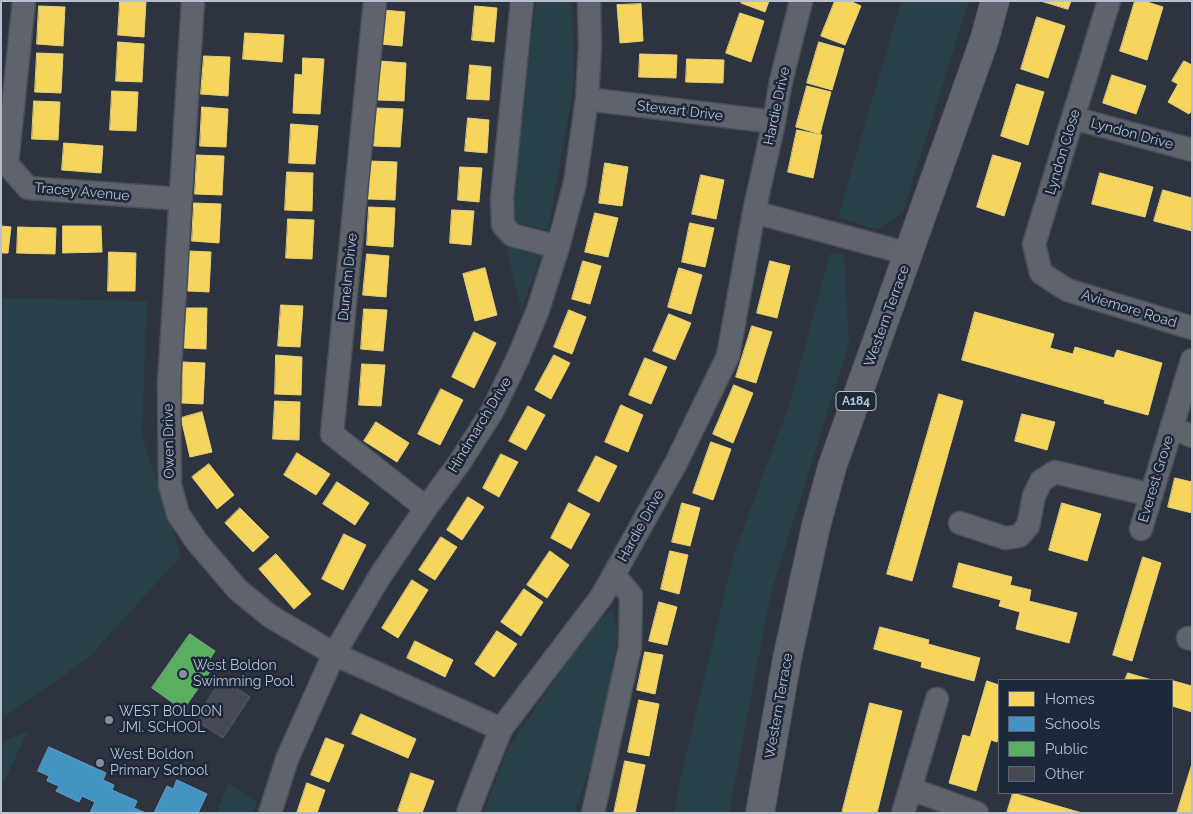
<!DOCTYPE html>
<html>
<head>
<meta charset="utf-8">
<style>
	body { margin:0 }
	#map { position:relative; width:1193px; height:814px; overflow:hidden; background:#2d333f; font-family:Raleway,sans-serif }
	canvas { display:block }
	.frame { position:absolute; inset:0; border:2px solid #b8bfcf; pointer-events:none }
	.legend { position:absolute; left:998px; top:679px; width:175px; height:115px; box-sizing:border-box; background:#1e283b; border:1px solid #5c6476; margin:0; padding:6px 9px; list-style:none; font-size:15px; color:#b8bfcf }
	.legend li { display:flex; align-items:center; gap:10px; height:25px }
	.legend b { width:25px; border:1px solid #5c6476 }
</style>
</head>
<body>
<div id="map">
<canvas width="1193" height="814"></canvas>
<div class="frame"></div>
<ul class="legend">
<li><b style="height:14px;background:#f6d55c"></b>Homes</li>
<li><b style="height:14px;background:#4393c3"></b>Schools</li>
<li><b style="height:14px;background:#5aae61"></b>Public</li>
<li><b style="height:14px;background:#454a54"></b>Other</li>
</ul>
</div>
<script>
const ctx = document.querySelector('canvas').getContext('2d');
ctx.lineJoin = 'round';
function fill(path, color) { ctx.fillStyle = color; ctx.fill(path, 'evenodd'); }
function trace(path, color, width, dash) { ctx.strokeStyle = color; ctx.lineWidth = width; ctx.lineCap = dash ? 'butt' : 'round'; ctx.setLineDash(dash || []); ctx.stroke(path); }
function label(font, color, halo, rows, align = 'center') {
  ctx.font = font + ' Raleway,sans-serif'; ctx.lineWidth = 5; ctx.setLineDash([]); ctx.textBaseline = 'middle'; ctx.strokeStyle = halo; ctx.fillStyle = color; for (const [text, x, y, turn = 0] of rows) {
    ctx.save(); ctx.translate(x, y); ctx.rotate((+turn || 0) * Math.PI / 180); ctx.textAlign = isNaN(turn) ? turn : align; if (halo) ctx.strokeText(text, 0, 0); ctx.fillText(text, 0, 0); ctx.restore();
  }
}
const green = new Path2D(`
	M536 1H572L574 84 548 230 511 221Z
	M901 1H969L903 212 894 219 877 230 838 217Z
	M505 242 542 254 521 311Z
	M830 254H844L849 343 771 593 729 813H674L682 771 734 554 789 405Z
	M1 298 147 301 142 436 181 556 87 659 1 719Z
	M612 609 618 634 600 740 574 813H483L507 751 536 707 594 625Z
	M28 731 1 788V742Z
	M229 783 257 802 253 813H216Z`);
const homes = new Path2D(`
	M120 1H146L144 37 118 35Z
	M742 1H769L765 12 741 3Z
	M835 1H850L861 6 845 45 821 36Z
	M1041 1H1071L1068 9Z
	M1135 1H1144L1163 7 1147 60 1120 51Z
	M641 4 643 41 620 43 617 5Z
	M39 6 65 7 63 46 37 44Z
	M475 6 497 8 494 42 472 40Z
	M383 10 405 12 402 46 380 44Z
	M740 13 764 21 751 62 726 53Z
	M1037 17 1065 26 1048 78 1021 69Z
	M245 33 284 35 282 62 243 59Z
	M118 42 144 44 142 82 116 81Z
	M819 42 844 49 832 90 807 83Z
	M37 53 63 54 61 93 35 92Z
	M640 54 677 55 676 78 639 77Z
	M204 56 230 57 228 96 201 94Z
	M303 58 324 59 320 114 293 113 295 74 302 75Z
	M687 59 724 60 723 83 686 82Z
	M380 61 406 63 404 101 378 100Z
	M1184 61 1192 65V110L1189 114 1168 102 1178 84 1172 81Z
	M470 65 491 67 489 100 467 99Z
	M1112 75 1146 86 1136 114 1103 103Z
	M1017 84 1044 92 1028 145 1001 136Z
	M807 86 831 92 820 134 796 127Z
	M112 91 138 92 136 131 110 130Z
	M34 101 60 102 58 140 32 139Z
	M202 107 228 109 226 147 200 146Z
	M376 108 403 109 400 147 374 146Z
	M468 118 489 120 487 153 465 151Z
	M291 124 318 126 315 164 289 163Z
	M797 130 822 135 813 178 788 172Z
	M64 143 103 146 101 173 62 170Z
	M197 155 224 156 222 195 195 194Z
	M993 155 1021 163 1004 216 977 207Z
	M370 161 397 162 395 200 368 199Z
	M605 163 628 167 622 206 599 203Z
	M460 167 482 168 479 202 458 200Z
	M287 172 313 173 312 211 285 210Z
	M1100 173 1153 187 1145 217 1092 204Z
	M701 175 724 180 716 219 692 214Z
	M1163 190 1192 198V231L1154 221Z
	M194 203 221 204 219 243 192 241Z
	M369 207 395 208 393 247 367 245Z
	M452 210 474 211 471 245 450 243Z
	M595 213 618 218 608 257 585 252Z
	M288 219 314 220 312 259 286 258Z
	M690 223 714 228 705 267 682 262Z
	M1 226 11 227 8 253H1Z
	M63 226H101L102 252 63 253Z
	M18 227 56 228 55 254 17 253Z
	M189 251 211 252 209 292 188 291Z
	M109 252 136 253 135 291H108Z
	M367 254 389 256 386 297 363 295Z
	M583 261 601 266 590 304 572 299Z
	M770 261 790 266 777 318 757 313Z
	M485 268 497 315 475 321 463 274Z
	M679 268 702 275 691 314 668 307Z
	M281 305 303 306 300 347 278 346Z
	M186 308H207L206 349 184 348Z
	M364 309 387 310 383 351 361 349Z
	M569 310 586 317 572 354 554 347Z
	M975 312 1054 334 1050 348 1073 354 1075 347 1114 358 1117 350 1162 363 1148 415 1104 403 1105 400 962 360Z
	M669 314 691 323 675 360 653 351Z
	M752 326 772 332 756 383 736 377Z
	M474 332 496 343 474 388 452 377Z
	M276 355 302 357 301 395 275 394Z
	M554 355 570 363 551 399 535 390Z
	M645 358 667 367 651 404 629 395Z
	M183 362 205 363 203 404 182 403Z
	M362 364 385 365 381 406 359 405Z
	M734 385 753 393 733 443 713 434Z
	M441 389 463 400 440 445 418 434Z
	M939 394 963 401 912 581 887 574Z
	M275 401 300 402 299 440 273 439Z
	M621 405 643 415 628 452 605 442Z
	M528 406 545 415 526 450 509 441Z
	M202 412 212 452 190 457 181 418Z
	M1022 414 1055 422 1047 450 1015 441Z
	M376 422 409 443 397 462 364 441Z
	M711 442 731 449 713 500 693 493Z
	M297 453 330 474 316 495 284 475Z
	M501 454 518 462 499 497 483 488Z
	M596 456 617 466 599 502 578 491Z
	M209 464 234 495 217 509 192 477Z
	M1175 478 1192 482V513L1168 507Z
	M337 482 369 503 355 525 323 504Z
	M468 497 484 507 462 540 447 530Z
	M569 503 590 514 571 549 551 538Z
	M682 503 700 508 690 546 672 542Z
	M1062 503 1101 514 1087 561 1049 550Z
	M240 508 269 537 253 552 225 523Z
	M344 534 366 545 343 590 322 579Z
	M441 537 457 547 435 580 419 570Z
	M550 551 569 565 547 598 527 585Z
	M670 551 688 555 679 594 661 589Z
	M276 554 311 594 294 609 259 569Z
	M1143 557 1161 563 1132 661 1113 655Z
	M959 563 1012 577 1010 585 1031 590 1029 601 1077 613 1069 643 1016 629 1020 612 999 606 1001 600 953 587Z
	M412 580 428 590 398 638 382 628Z
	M524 589 543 602 521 636 501 622Z
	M659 602 677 607 667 645 649 641Z
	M880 627 929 640 928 644 980 658 974 681 921 667 922 662 874 649Z
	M497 631 517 644 494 677 475 664Z
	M415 641 453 660 445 677 407 658Z
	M645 652 663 655 655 694 637 690Z
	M1128 673 1152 680H1125Z
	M1170 680 1192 686V712L1172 706V680Z
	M987 681 999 685V734L997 742 991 740 976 791 949 783 963 735 970 737Z
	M639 700 659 704 649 756 628 752Z
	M870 703 902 711 877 813H842Z
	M361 714 416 739 408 758 352 734Z
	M326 738 344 745 329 782 311 775Z
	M625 761 645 765 635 813H614Z
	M1192 764V813H1177Z
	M411 773 434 781 422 813H404L398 811Z
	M307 783 325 790 317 813H297Z
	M1013 793 1082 813H1007Z`);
const schools = new Path2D(`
	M49 747 106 773 103 780 114 785 112 790 137 801 134 808 146 813H90L95 802 82 796 79 802 56 791 59 786 47 781 49 776 38 771Z
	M177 780 207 794 198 813H154L167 786 173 789Z`);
const public = new Path2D(`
	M190 634 215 651 205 666 211 670 183 710 152 688Z`);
const building = new Path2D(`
	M222 679 250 697 223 738 195 720Z`);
const street = new Path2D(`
	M24 1 7 164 28 188 181 199
	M193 1 169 384 170 485 178 514 197 542 238 590 270 616 334 654 501 729
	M375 1 332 434 426 508
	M522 1 502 199 503 225 512 235 558 247
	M1109 1 1034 244 1041 273 1067 290 1192 328
	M587 99 774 122
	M1073 118 1192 150
	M754 212 909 254
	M1172 428 1192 436
	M960 523 1005 538 1019 536 1028 526 1034 496 1041 481 1055 472 1151 495
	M1141 529 1192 360
	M1188 638 1192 639
	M911 789 977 813
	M270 813 287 759 334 654 380 576 426 508 460 462 493 410 518 358 538 310 558 247 575 183 587 99 590 46 589 1
	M468 813 478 786 501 729 602 596 676 463 728 356 754 212 774 122 781 81 801 1
	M593 813 630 647 631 595 614 575
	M903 813 937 699`);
const primary = new Path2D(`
	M760 813 787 659 816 526 832 467 984 41 995 1`);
const markers = [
	[183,674,5,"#878e9d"],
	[109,720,5,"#878e9d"],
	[100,763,5,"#878e9d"]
];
const shields = [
	[856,401,40]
];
const shieldNames = [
	["A184",856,401]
];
const streetNames = [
	["Hardie Drive",777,106,-78],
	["Stewart Drive",680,111,7],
	["Lyndon Drive",1132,134,15],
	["Lyndon Close",1063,152,-73],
	["Tracey Avenue",82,192,5],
	["Dunelm Drive",348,277,-84],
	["Aviemore Road",1129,309,17],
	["Western Terrace",887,316,-70],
	["Hindmarch Drive",480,425,-59],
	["Owen Drive",169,441,-91],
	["Everest Grove",1156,479,-73],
	["Hardie Drive",641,526,-61],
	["Western Terrace",779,706,-80]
];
const poiNames = [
	["West Boldon",193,666],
	["Swimming Pool",193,682],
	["WEST BOLDON",119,712],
	["JMI. SCHOOL",119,728],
	["West Boldon",110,755],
	["Primary School",110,771]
];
fill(green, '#284047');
fill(homes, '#f6d55c');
trace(homes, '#e3ce7e', 1);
fill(schools, '#4393c3');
trace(schools, '#66a0c7', 1);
fill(public, '#5aae61');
trace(public, '#76b382', 1);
fill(building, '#454a54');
trace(building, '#555b66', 1);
trace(street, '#4a4e57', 25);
trace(primary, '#4b505b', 30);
trace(street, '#5e636c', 22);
trace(primary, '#60656e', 28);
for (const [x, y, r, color] of markers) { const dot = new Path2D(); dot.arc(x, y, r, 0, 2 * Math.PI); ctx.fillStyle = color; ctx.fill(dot); trace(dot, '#1e283b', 2); }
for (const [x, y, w] of shields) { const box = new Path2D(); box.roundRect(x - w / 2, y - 9.5, w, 19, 4); ctx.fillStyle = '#1e283b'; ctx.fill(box); trace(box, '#b8bfcf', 1); }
label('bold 12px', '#b8bfcf', null, shieldNames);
label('14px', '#b8bfcf', '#1e283b', streetNames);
label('14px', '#b8bfcf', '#1e283b', poiNames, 'left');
</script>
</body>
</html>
